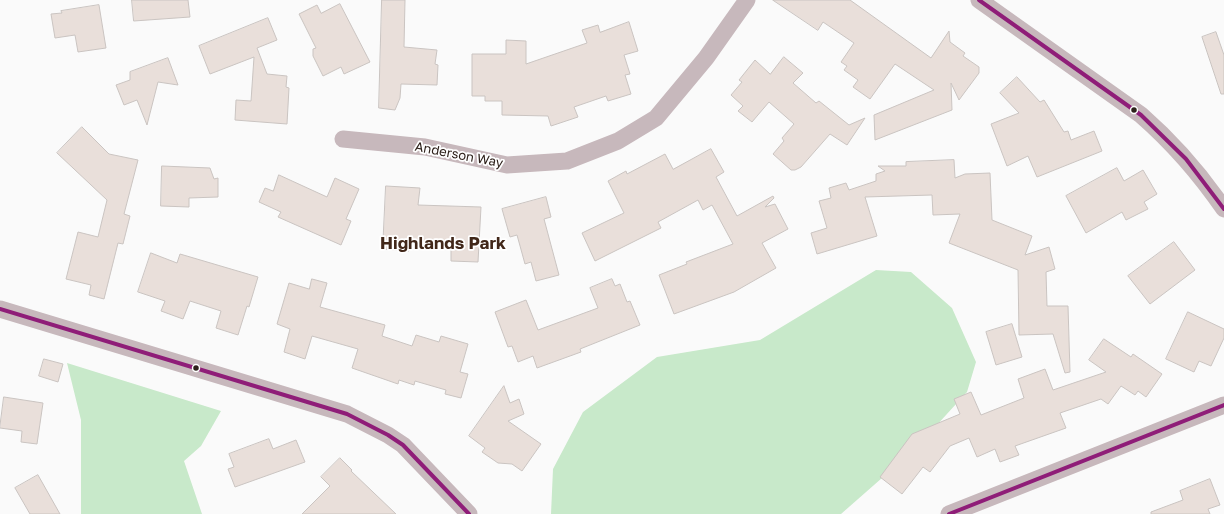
<!DOCTYPE html>
<html>
<head>
<meta charset="utf-8">
<style>
	body { margin:0 }
	canvas { display:block; background:#fafafa }
</style>
</head>
<body>
<canvas width="1224" height="514"></canvas>
<script>
const ctx = document.querySelector('canvas').getContext('2d');
ctx.lineJoin = 'round';
function fill(path, color) { ctx.fillStyle = color; ctx.fill(path, 'evenodd'); }
function trace(path, color, width, dash) { ctx.strokeStyle = color; ctx.lineWidth = width; ctx.lineCap = dash ? 'butt' : 'round'; ctx.setLineDash(dash || []); ctx.stroke(path); }
function label(font, color, halo, rows, align = 'center') {
  ctx.font = font + ' "Golos Text",sans-serif'; ctx.lineWidth = 3.5; ctx.setLineDash([]); ctx.textBaseline = 'middle'; ctx.strokeStyle = halo; ctx.fillStyle = color; for (const [text, x, y, turn = 0] of rows) {
    ctx.save(); ctx.translate(x, y); ctx.rotate((+turn || 0) * Math.PI / 180); ctx.textAlign = isNaN(turn) ? turn : align; if (halo) ctx.strokeText(text, 0, 0); ctx.fillText(text, 0, 0); ctx.restore();
  }
}
const green = new Path2D(`
	M876 270 911 272 952 308 976 362 967 392 915 449 841 514H551L553 469 583 412 657 357 760 340Z
	M67 363 221 411 201 446 184 461 202 514H81V420Z`);
const building = new Path2D(`
	M132 0H188L190 17 134 21Z
	M382 0H405L404 47 437 50 435 64 438 65 437 85 401 84 400 98 395 110 379 108Z
	M773 0H850L931 58 949 31 950 42 965 53 963 56 979 67V73L959 100 951 83 952 110 875 140 874 115 934 90 895 64 870 99 853 87 858 80 844 70 847 66 841 62 854 43 823 22 818 30Z
	M340 4 370 62 344 74 341 67 323 76 313 56V49L316 48 299 14 317 5 321 13Z
	M99 5 106 48 78 52 75 35 55 38 51 14 62 13 61 11Z
	M268 18 277 40 257 48 267 74 287 76 286 87 289 88 287 124 235 120 236 100 251 101 254 57 210 74 199 46Z
	M629 22 638 51 624 55 630 74 625 75 631 94 608 101 606 96 574 107 578 117 551 126 548 116 502 115V101H485V96H472V54H506V40L526 41V64L587 43 582 30 598 25 600 32Z
	M1216 32 1224 55V94H1221L1202 37Z
	M784 57 803 73 793 83 816 103 819 101 849 125 865 118 847 145 830 134 801 167 795 170H791L773 154 784 141 782 138 794 124 769 102 752 122 738 111 743 106 731 95 742 82 739 80 755 60 770 74Z
	M168 58 178 85 158 82 147 125 137 100 124 105 116 85 130 80V72Z
	M1017 77 1040 102 1044 100 1064 132 1068 131 1071 140 1094 131 1102 151 1037 177 1028 156 1007 166 991 124 1019 113 1000 93Z
	M82 127 109 154 138 160 124 214 130 216 123 244 118 243 104 299 89 295 91 285 66 279 78 232 98 237 107 200 57 153Z
	M711 149 724 172 716 177 737 216 773 196 774 198 765 207 775 204 788 229 762 243 776 268 734 292 674 314 659 275 687 264 686 262 733 244 712 205 703 210 698 200 658 222 661 228 595 261 582 233 624 213 608 181 626 171 627 174 665 154 673 169Z
	M954 160 955 178 965 174 990 173 992 220 1032 236 1025 255 1049 247 1055 269 1046 272 1047 306H1068L1070 372 1065 373 1053 334 1019 335 1018 270 949 243 960 214 933 215 932 195 865 197 877 236 817 254 811 233 827 228 819 201 831 198 829 188 846 183 849 190 876 181V174L885 171 878 166H906V162Z
	M162 166 210 168 214 179 218 178V197L189 198V207L161 206Z
	M1117 168 1124 181 1143 170 1157 194 1144 202 1148 209 1126 220 1122 212 1086 233 1066 196Z
	M279 175 327 197 335 178 359 189 346 219 351 221 341 245 278 217 281 212 259 202 265 188 273 191Z
	M386 186 420 188 418 205 481 207 478 262 451 261V243L410 240 409 251 383 249Z
	M546 197 551 217 544 219 559 275 536 281 531 262 525 264 517 235 510 237 502 209Z
	M1174 242 1195 270 1150 304 1128 276Z
	M151 253 177 263 180 254 258 277 249 307 247 306 238 335 216 328 221 311 190 301 183 319 161 311 165 301 138 292Z
	M312 279 327 283 320 307 385 325 382 336 412 346 416 335 439 342 441 336 468 344 460 372 468 374 461 398 445 394 446 390 415 381 414 385 399 380 398 384 352 368 358 349 312 336 305 359 284 352 290 329 277 324 289 283 309 289Z
	M612 279 615 286 620 284 627 302 630 301 640 325 580 349 581 352 537 368 533 356 518 362 512 346 508 347 495 312 526 300 538 330 598 308 590 288Z
	M1188 312 1224 329V338L1211 366 1199 361 1194 372 1166 359Z
	M1012 324 1022 357 996 365 986 332Z
	M1104 339 1131 357 1133 354 1162 374 1146 397 1138 391 1135 395 1121 386 1108 404 1101 399 1060 413 1066 428 1015 446 1019 455 1000 462 995 449 977 457 969 438 950 446 930 472 923 467 902 494 880 477 912 434 960 414 954 399 971 392 981 415 1024 398 1018 379 1045 369 1053 390 1106 372 1089 360Z
	M44 359 63 364 58 382 39 376Z
	M504 386 510 403 519 399 524 414 508 421 541 444 522 471 512 464 498 463 482 452 485 448 469 436Z
	M4 397 43 403 37 444 21 442 22 431 0 428Z
	M269 439 273 449 296 440 305 462 235 487 228 469 234 467 229 454Z
	M340 458 352 470 351 471 396 514H302L330 486 321 477Z
	M38 475 60 514H30L15 488Z
	M1210 479 1220 505 1208 509 1210 514H1151V512L1183 500 1180 491Z`);
const street = new Path2D(`
	M979 0 1141 115C1173 143 1200 174 1224 209
	M343 139 425 147 507 165 567 161 618 141 656 118 706 58 747 0
	M0 309 347 414 388 435 403 445 469 514
	M949 514 1224 405`);
const bus1 = new Path2D(`
	M979 0 1141 115 1186 159 1224 209
	M0 309 347 414 388 435 403 445 469 514
	M949 514 1224 405`);
const markers = [
	[1134,110,3.5,"#2d201a"],
	[196,368,3.5,"#2d201a"]
];
const streetNames = [
	["Anderson Way",459,155,11]
];
const districtNames = [
	["Highlands Park",443,244]
];
fill(green, '#c8e9ca');
fill(building, '#e9dfda');
trace(building, '#cac4c1', 1);
trace(street, '#c7b8bc', 17);
trace(bus1, '#8f1d78', 4);
for (const [x, y, r, color] of markers) { const dot = new Path2D(); dot.arc(x, y, r, 0, 2 * Math.PI); ctx.fillStyle = color; ctx.fill(dot); trace(dot, '#fff', 1.5); }
label('13px', '#2d201a', '#fff', streetNames);
label('bold 17px', '#412719', '#fff', districtNames);
</script>
</body>
</html>
